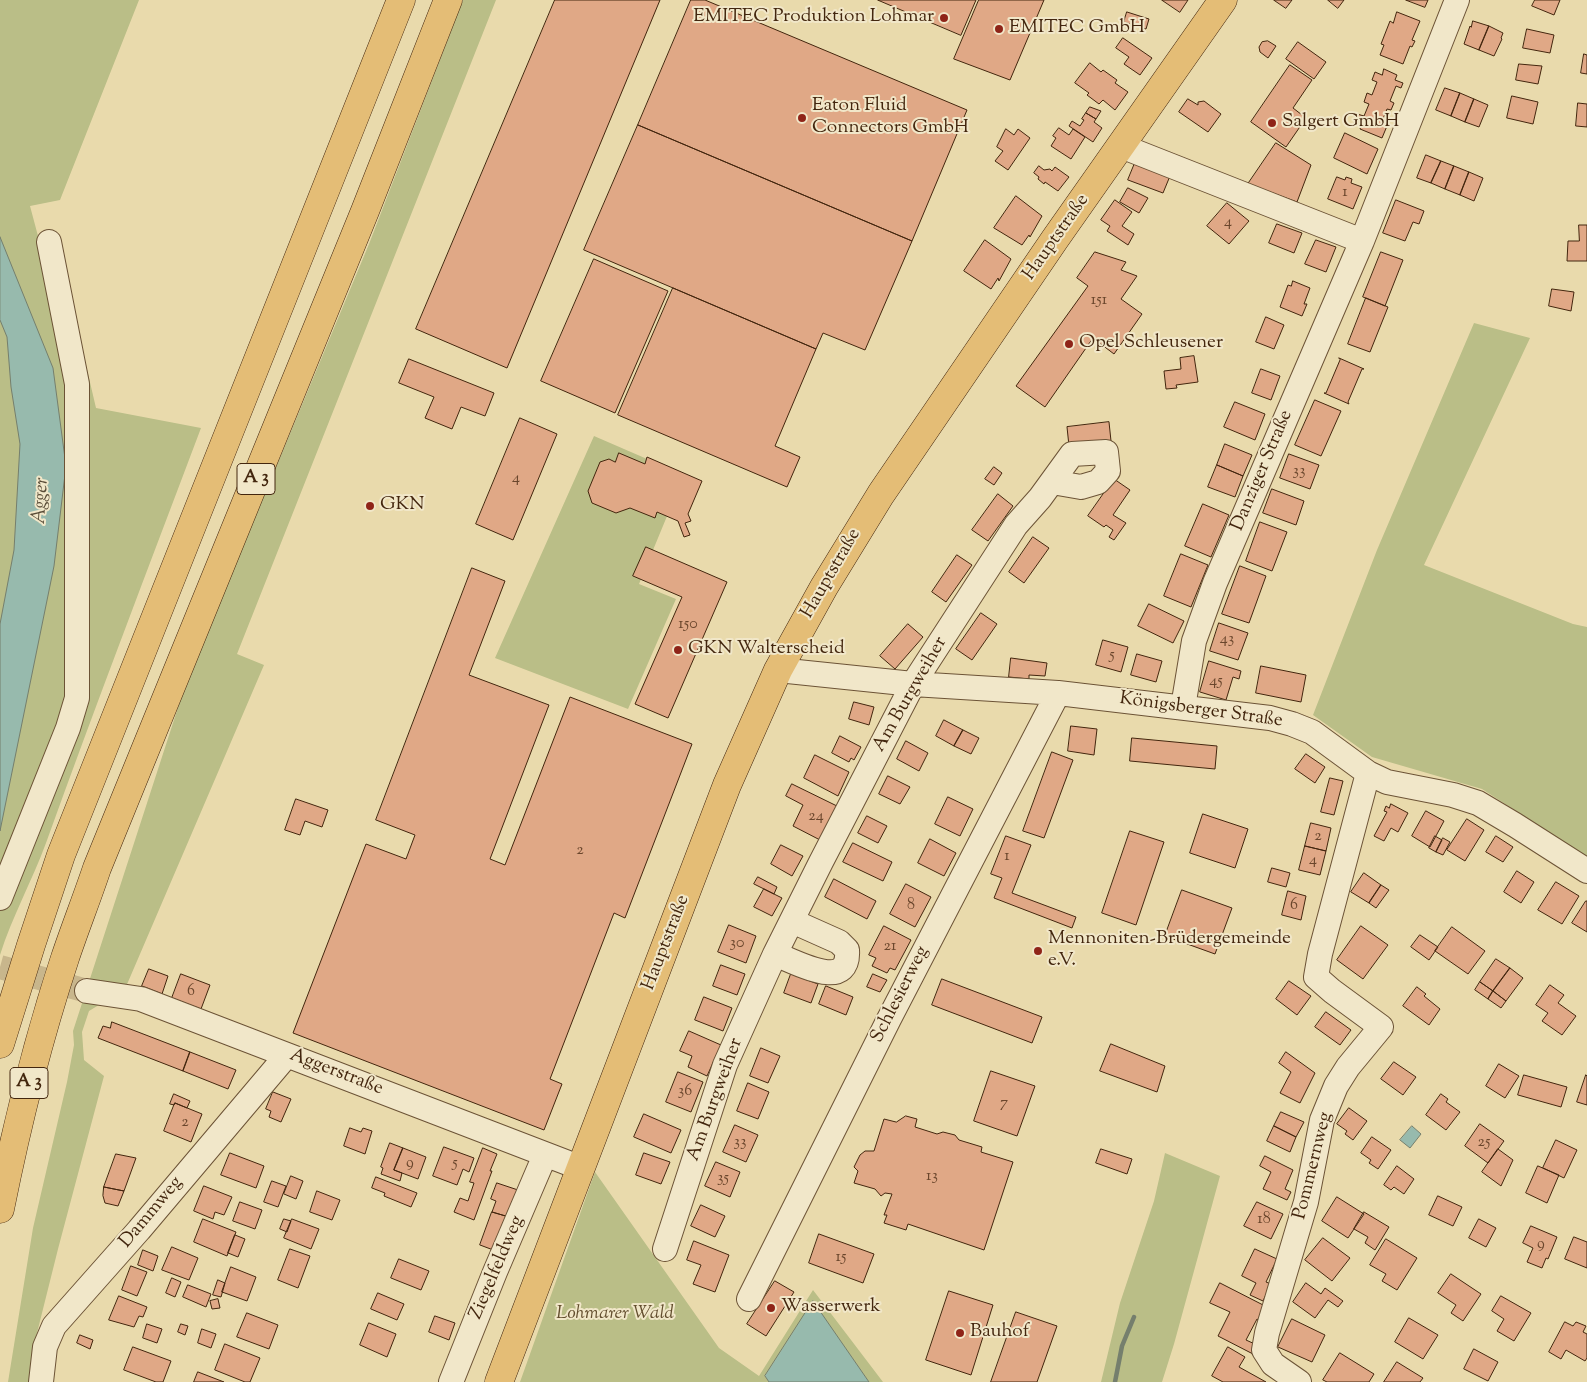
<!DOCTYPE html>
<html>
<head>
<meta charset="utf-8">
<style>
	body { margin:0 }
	canvas { display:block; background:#e9daac }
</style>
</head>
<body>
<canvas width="1587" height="1382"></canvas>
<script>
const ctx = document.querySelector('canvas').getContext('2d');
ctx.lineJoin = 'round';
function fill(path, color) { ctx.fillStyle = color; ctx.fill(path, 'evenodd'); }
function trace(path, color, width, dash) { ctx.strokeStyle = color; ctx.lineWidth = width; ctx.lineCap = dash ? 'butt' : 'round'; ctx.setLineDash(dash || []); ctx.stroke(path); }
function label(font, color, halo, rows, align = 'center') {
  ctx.font = font + ' "Sorts Mill Goudy",serif'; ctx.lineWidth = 4; ctx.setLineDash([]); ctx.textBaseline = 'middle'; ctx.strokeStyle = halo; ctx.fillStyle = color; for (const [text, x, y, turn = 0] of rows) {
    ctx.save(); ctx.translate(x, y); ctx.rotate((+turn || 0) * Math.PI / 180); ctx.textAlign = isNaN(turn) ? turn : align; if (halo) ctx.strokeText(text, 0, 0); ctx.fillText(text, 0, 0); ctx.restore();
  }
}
const green = new Path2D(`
	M0 0H139L60 200 30 206 46 266 56 237 96 408 201 428C149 566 96 704 46 843 32 881 12 917 0 955Z
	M463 0H496L237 654 264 665 125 989 89 1011 82 1032 84 1060 104 1076 58 1249 36 1337 32 1382H8L33 1228 67 1082 74 1045 73 1031 185 686 369 244Z
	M1474 323 1530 338 1424 565 1573 624 1587 627V857L1482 789 1372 757 1313 715 1377 550Z
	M594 436 684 475 639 584 676 599 628 709 495 658Z
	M1165 1153 1220 1176 1174 1344 1162 1382H1101L1120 1303 1154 1201Z
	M595 1172 719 1348 759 1376 813 1290 883 1382H869L813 1302 765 1376 769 1382H520Z`);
const water = new Path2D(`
	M0 237 53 368 66 466 54 566 0 831V624L14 550 20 444 11 387 7 337 0 320Z
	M1412 1126 1421 1134 1410 1148 1400 1140Z
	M813 1301 869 1382H769L765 1376Z`);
const stream = new Path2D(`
	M1115 1382 1122 1346 1134 1317`);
const building = new Path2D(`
	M555 0H660L507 368 416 329Z
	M691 0H705L967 110 912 241 638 125Z
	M878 0H976L961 35Z
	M979 0H1044L1010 80 954 59Z
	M1162 0H1188L1180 12Z
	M1274 0H1292L1286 8Z
	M1328 0H1344L1338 8Z
	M1406 0H1428L1425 7Z
	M1535 0H1560L1554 15 1532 6Z
	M1127 12 1149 19 1146 29 1124 22Z
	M1397 12 1420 21 1412 40 1415 41 1412 47 1410 46 1403 64 1380 55 1384 45 1381 44 1390 21 1393 23Z
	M1473 21 1489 26 1479 50 1464 44 1470 26 1471 27Z
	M1489 26 1503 33 1501 38 1502 39 1494 56 1479 50Z
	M1527 29 1554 35 1550 53 1523 48Z
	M1123 38 1152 58 1140 75 1124 64 1129 57 1116 48Z
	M1268 41 1276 46 1268 58 1260 52 1259 47 1262 42Z
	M1298 42 1326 62 1314 79 1286 59Z
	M1584 54 1587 55V74L1581 73Z
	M1090 63 1101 72 1103 70 1117 80 1115 83 1128 92 1115 110 1103 100 1099 104 1087 95 1089 93 1075 83Z
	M1519 64 1542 66 1538 84 1516 80Z
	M1290 65 1312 80 1293 108 1306 118 1286 147 1251 122Z
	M1384 69 1397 75 1395 80 1403 83 1401 88 1396 86 1390 101 1394 103 1391 110 1387 109 1381 124 1387 126 1382 138 1360 129 1361 126 1354 123 1357 114 1364 116 1369 104 1364 102 1367 93 1372 95 1377 82 1372 80 1375 72 1382 75Z
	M1445 88 1460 93 1451 116 1436 110Z
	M1460 93 1474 99 1465 122 1451 116Z
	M1512 96 1538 102 1533 124 1507 118Z
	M1188 99 1198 105V102L1204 101 1221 114 1208 132 1179 112Z
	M1474 99 1488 105 1479 127 1465 122Z
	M1578 103 1587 104V127L1576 126Z
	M1090 107 1101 111 1096 119 1086 113Z
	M1086 113 1096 119 1094 122 1102 128 1093 142 1069 126 1072 121 1080 126 1084 120 1082 119Z
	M638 125 912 241 865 350 823 333 816 349 584 250Z
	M1059 128 1069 135 1073 129 1085 137 1071 159 1051 146 1056 138 1053 136Z
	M1006 129 1014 135 1018 129 1030 138 1008 170 995 161 1003 151 997 147Z
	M1345 133 1378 149 1367 174 1334 158Z
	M1276 143 1311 165 1297 202 1248 184Z
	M1426 155 1441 161 1431 183 1417 178Z
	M1441 161 1454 166 1445 189 1431 183Z
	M1135 163 1170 176 1163 193 1128 180Z
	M1039 166 1044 170 1050 169 1052 171 1055 167 1069 177 1058 191 1045 182 1044 184 1038 179 1039 177 1034 173Z
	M1454 166 1469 172 1460 195 1445 189Z
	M1469 172 1483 178 1474 201 1460 195Z
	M1337 177 1345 180 1346 177 1352 179 1351 183 1362 187 1353 209 1328 199Z
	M1128 188 1148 198 1139 213 1120 202Z
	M1016 196 1042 216 1030 237 1029 235 1022 245 994 228Z
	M1115 200 1132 212 1122 226 1134 234 1128 245 1107 231 1110 226 1101 220Z
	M1396 200 1424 211 1419 224 1413 222 1405 241 1383 233Z
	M1227 203 1249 221 1229 244 1207 226Z
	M1277 224 1302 233 1294 253 1269 243Z
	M1579 225H1587V261H1567L1568 241H1579Z
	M985 240 1011 259 999 281 998 278 991 289 964 271Z
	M1316 240 1336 247 1326 272 1305 264Z
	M1095 252 1126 262 1121 270 1137 276 1121 299 1142 314 1114 354 1093 338 1045 407 1016 386 1088 286 1077 278Z
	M1381 252 1403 260 1385 306 1363 297Z
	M594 259 668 291 615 413 541 381Z
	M1293 281 1310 288 1304 304H1307L1302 316 1280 307 1288 285 1291 286Z
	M673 288 816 349 775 446 800 457 787 487 618 415Z
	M1552 289 1574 292 1571 311 1549 306Z
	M1366 298 1388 307 1370 352 1348 344Z
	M1266 317 1284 325 1274 349 1256 342Z
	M1194 356 1198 382 1176 385 1177 388 1166 389 1164 371 1181 369 1180 358Z
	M1339 358 1364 369H1362L1348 402 1349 404 1324 393H1326L1340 360Z
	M409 359 494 393 485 416 461 407 452 429 425 418 434 397 399 383Z
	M1261 369 1280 376 1271 400 1252 393Z
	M1315 400 1341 411 1321 456 1295 445Z
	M1235 402 1265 414 1255 440 1224 427Z
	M520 418 557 434 513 540 476 524Z
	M1109 422 1111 441 1069 446 1067 427Z
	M1225 444 1252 455 1243 476 1217 465Z
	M619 453 645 464 647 457 702 481 688 514 691 521 685 523 690 535 684 537 678 521 657 512 655 518 630 508 616 513 592 503 588 491 600 462 609 459 615 462Z
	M1289 454 1319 465 1310 489 1280 478Z
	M1217 465 1243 476 1235 497 1208 487Z
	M994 467 1002 473 994 485 985 479Z
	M1114 479 1130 490 1113 515 1126 523 1114 540 1109 537 1113 530 1106 525 1104 527 1088 516Z
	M1272 489 1304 501 1296 525 1263 513Z
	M998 494 1013 506 988 541 972 530Z
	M1203 504 1229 515 1211 557 1185 546Z
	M1260 522 1287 532 1272 571 1246 561Z
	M1033 537 1049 548 1024 583 1009 572Z
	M646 547 727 582 668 718 635 704 682 597 633 576Z
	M1181 554 1208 565 1191 607 1164 596Z
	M957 555 972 565 946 602 932 592Z
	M1240 566 1266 576 1249 623 1222 614Z
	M472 568 505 581 469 675 549 705 490 859 505 865 570 697 692 744 625 918 614 913 550 1079 562 1084 544 1130 293 1033 366 844 406 859 415 835 376 820Z
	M1149 604 1184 621 1173 643 1138 626Z
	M981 613 997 624 972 660 956 649Z
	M1219 623 1248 633 1238 660 1210 651Z
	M908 624 923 637 895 669 880 656Z
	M1103 640 1128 647 1121 672 1096 665Z
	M1137 654 1162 661 1156 682 1131 675Z
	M1011 658 1047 663 1045 676 1029 675V679L1009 677Z
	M1209 661 1241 671 1239 679 1233 677 1226 700 1200 692Z
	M1261 666 1306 675 1301 702 1256 693Z
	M854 702 874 707 869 725 849 719Z
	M944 720 963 730 954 746 936 736Z
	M1071 726 1097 729 1094 755 1068 751Z
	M963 730 979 738 971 754 954 746Z
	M840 736 861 747 854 760 851 758 849 762 832 753Z
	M1132 738 1217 746 1215 769 1130 761Z
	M906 741 928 753 919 771 897 759Z
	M1052 752 1073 760 1044 838 1023 831Z
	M1306 754 1325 767 1315 783 1295 769Z
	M815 755 849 772 838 796 804 778Z
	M888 776 910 787 900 804 879 794Z
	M1330 778 1343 781 1334 815 1321 812Z
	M792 784 839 807 822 841 793 826 803 805 786 796Z
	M948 797 973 809 960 836 935 824Z
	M296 799 328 810 322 827 305 821 300 835 285 830Z
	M1391 804 1408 813 1398 832 1391 828 1384 841 1374 836 1387 812 1384 811 1386 806 1389 808Z
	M1426 811 1444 821 1430 847 1412 836Z
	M1203 814 1248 829 1235 868 1190 853Z
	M867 816 887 826 878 843 858 833Z
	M1467 819 1484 830 1465 861 1447 850Z
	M1311 823 1331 828 1326 851 1305 846Z
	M1130 831 1164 842 1136 925 1102 913Z
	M1006 836 1031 845 1012 893 1076 917 1072 928 994 898 1002 878 991 874Z
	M1435 836 1442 840 1436 852 1429 848Z
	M1496 836 1513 847 1503 862 1486 852Z
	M1443 838 1450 842 1443 855 1436 852Z
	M930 839 956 853 944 876 918 863Z
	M853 843 892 862 883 881 843 862Z
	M781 845 803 856 792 876 771 864Z
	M1305 846 1326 851 1320 875 1299 870Z
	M1272 868 1290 873 1286 887 1268 882Z
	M1517 871 1534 882 1521 903 1504 892Z
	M1364 873 1381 885 1369 903 1351 892Z
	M758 877 777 887 774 894 754 884Z
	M834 879 876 901 867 919 825 897Z
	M1556 882 1579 896 1562 924 1538 910Z
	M906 884 931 897 915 927 890 914Z
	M1381 885 1389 890 1376 908 1369 903Z
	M764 889 782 898 772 916 754 907Z
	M1182 890 1232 908 1215 954 1165 936Z
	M1288 891 1306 896 1301 920 1282 915Z
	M1586 901H1587V932L1572 923Z
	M729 925 756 936 746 963 718 952Z
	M884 926 911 940 895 970 890 968 887 973 872 966 876 958 869 955Z
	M1361 926 1388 945 1363 979 1337 960Z
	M1452 927 1485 951 1468 974 1435 951Z
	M1420 935 1438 947 1429 960 1411 947Z
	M1496 959 1510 968 1493 991 1480 982Z
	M721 965 745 974 737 995 713 986Z
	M1510 968 1523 978 1506 1001 1493 991Z
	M149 969 168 976 162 994 142 986Z
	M181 974 210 985 201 1009 172 998Z
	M791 974 818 984 811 1003 784 993Z
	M873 974 887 980 880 992 867 987Z
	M942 979 1042 1017 1032 1043 932 1005Z
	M1289 981 1311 996 1297 1015 1276 999Z
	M1480 982 1493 991 1488 999 1475 990Z
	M1550 985 1564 995 1558 1003 1576 1016 1562 1035 1542 1021 1548 1013 1536 1005Z
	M826 986 853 997 846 1015 819 1004Z
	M1417 987 1426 994 1424 996 1440 1009 1429 1025 1403 1006Z
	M1493 991 1506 1001 1501 1008 1488 999Z
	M704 997 732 1008 723 1031 695 1020Z
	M1326 1012 1351 1030 1340 1045 1315 1027Z
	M112 1022 190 1052 183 1071 98 1038 103 1026 110 1028Z
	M689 1031 721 1045 707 1076 688 1067 692 1056 680 1051Z
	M1111 1044 1165 1066 1157 1092 1100 1071Z
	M761 1048 780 1056 768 1083 750 1076Z
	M190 1052 236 1070 228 1089 183 1071Z
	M1286 1052 1315 1073 1300 1103 1280 1093 1291 1072 1279 1063Z
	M1394 1062 1416 1077 1403 1095 1381 1079Z
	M1499 1064 1519 1076 1505 1098 1486 1086Z
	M991 1071 1035 1086 1017 1136 974 1121Z
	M678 1072 703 1082 691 1112 666 1102Z
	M1524 1075 1567 1087 1561 1107 1518 1095Z
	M1586 1075 1587 1076V1105L1577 1102Z
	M748 1083 769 1092 758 1119 737 1111Z
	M273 1092 291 1099 281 1122 269 1117 271 1111 266 1109Z
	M174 1094 190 1101 187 1108 175 1103 174 1105 170 1104Z
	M1441 1094 1448 1099 1446 1102 1460 1112 1446 1130 1426 1115Z
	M175 1103 202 1114 191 1142 164 1131Z
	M1349 1108 1367 1121 1353 1140 1345 1134 1347 1131 1337 1124Z
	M1281 1112 1304 1122 1296 1137 1274 1126Z
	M644 1114 681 1130 671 1153 634 1137Z
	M906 1116 917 1119 915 1127 937 1134 943 1132 955 1135 959 1140 982 1147 981 1152 1013 1162 984 1250 908 1224 906 1230 884 1223 887 1215H884L892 1194 885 1193 881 1196 875 1189 854 1183 858 1171 854 1167 860 1155 865 1151H874L884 1119 896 1122Z
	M1480 1124 1504 1141 1488 1163 1465 1146Z
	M735 1125 758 1135 746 1162 723 1152Z
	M1274 1126 1296 1137 1290 1152 1267 1141Z
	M350 1128 361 1132 363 1128 372 1131 365 1154 344 1146Z
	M1372 1137 1391 1150 1378 1169 1369 1163 1371 1160 1361 1153Z
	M1556 1140 1577 1150 1564 1178 1543 1168Z
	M390 1143 403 1148 394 1170 402 1173 400 1181 381 1174 383 1168 381 1167Z
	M444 1147 474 1158 469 1172 463 1169 457 1185 433 1176Z
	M403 1148 426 1157 418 1179 394 1170Z
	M483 1148 497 1154 490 1171H492L474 1220 454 1212 460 1198 468 1201 474 1183 470 1182Z
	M1101 1149 1132 1159 1127 1174 1096 1163Z
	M1498 1149 1513 1160 1501 1186 1482 1172Z
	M230 1153 264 1166 256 1188 221 1175Z
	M644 1153 670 1162 661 1184 636 1175Z
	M116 1154 136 1158 124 1191 104 1187Z
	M1265 1156 1293 1170 1285 1189 1291 1192 1287 1200 1263 1189 1271 1172 1260 1166Z
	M716 1162 740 1172 730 1197 705 1186Z
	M1397 1166 1414 1179 1404 1194 1394 1187 1391 1190 1384 1185Z
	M1538 1166 1559 1175 1547 1203 1526 1193Z
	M291 1176 303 1181 296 1199 284 1194Z
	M376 1177 417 1193 411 1207 384 1196 385 1193 372 1188Z
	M272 1181 286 1186 278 1207 264 1202Z
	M497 1183 518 1190 509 1217 492 1212 496 1201 491 1199Z
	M204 1186 232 1197 224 1215 215 1212 213 1219 194 1211Z
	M104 1187 124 1191 118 1206 105 1203 103 1196Z
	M317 1191 340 1200 332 1220 310 1212Z
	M1438 1196 1462 1207 1453 1226 1429 1215Z
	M1337 1197 1364 1214 1348 1238 1322 1221Z
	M240 1202 262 1210 255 1229 233 1221Z
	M1257 1202 1283 1214 1271 1239 1244 1226Z
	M701 1205 725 1216 715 1237 691 1226Z
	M492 1212 509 1217 496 1251 480 1245Z
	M1364 1212 1389 1227 1375 1250 1365 1243 1368 1237 1354 1229Z
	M203 1219 236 1232 227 1256 194 1242Z
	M284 1219 291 1221 287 1232 280 1229Z
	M292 1219 319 1229 311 1249 284 1238Z
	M1479 1219 1496 1228 1486 1247 1469 1238Z
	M1531 1226 1557 1237 1548 1259 1546 1258 1542 1268 1527 1262 1533 1248 1523 1243Z
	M819 1234 874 1254 863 1283 809 1263Z
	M235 1235 245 1239 238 1257 228 1253Z
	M1574 1237 1587 1242V1268L1565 1259Z
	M1323 1238 1350 1258 1332 1281 1305 1260Z
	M1386 1239 1417 1258 1397 1290 1382 1281 1386 1274 1370 1265Z
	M694 1241 729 1255 715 1292 693 1284 701 1265 687 1260Z
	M172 1247 198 1258 189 1280 162 1270Z
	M290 1249 310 1256 298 1288 278 1280Z
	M1255 1249 1277 1259 1266 1282 1271 1284 1263 1301 1250 1295 1256 1283 1242 1276Z
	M143 1250 158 1256 153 1271 138 1265Z
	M399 1259 429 1271 421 1290 391 1278Z
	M131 1266 147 1272 137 1296 122 1290Z
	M231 1267 256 1277 247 1301 222 1292Z
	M1451 1274 1481 1294 1463 1321 1451 1313 1456 1305 1438 1293Z
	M172 1278 181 1282 175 1297 166 1293Z
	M218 1280 225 1283 221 1297 213 1295Z
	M775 1281 794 1292 766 1336 747 1324Z
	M1220 1283 1267 1307 1260 1321 1257 1319 1246 1340 1257 1345 1253 1354 1218 1336 1230 1312 1210 1303Z
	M1306 1283 1321 1294 1325 1288 1343 1301 1338 1307 1328 1300 1315 1318 1293 1302Z
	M188 1285 211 1294 206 1307 183 1297Z
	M949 1291 993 1305 971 1375 926 1360Z
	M378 1293 404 1304 397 1320 371 1309Z
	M119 1296 147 1307 143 1317 139 1316 134 1327 109 1320Z
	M1501 1296 1531 1313 1514 1341 1497 1331 1504 1319 1492 1311Z
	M218 1299 220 1308 212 1309 210 1301Z
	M1016 1312 1057 1326 1037 1382H991Z
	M247 1313 278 1325 269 1349 237 1337Z
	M435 1316 455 1323 449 1340 429 1332Z
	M1409 1318 1438 1335 1423 1359 1395 1342Z
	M1292 1319 1325 1335 1312 1362 1278 1347Z
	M1565 1322 1573 1326 1576 1322 1586 1326 1583 1332 1587 1334V1358L1585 1361 1566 1350 1561 1359 1549 1352Z
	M369 1323 396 1334 387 1357 360 1345Z
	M147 1324 162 1329 157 1343 143 1338Z
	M181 1324 188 1326 185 1335 178 1332Z
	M202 1329 216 1334 211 1348 198 1343Z
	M80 1335 93 1340 90 1349 77 1343Z
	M225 1344 260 1358 250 1382H245L215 1370Z
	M133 1347 171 1361 163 1382H156L124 1370Z
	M1228 1347 1245 1357 1239 1367 1266 1382H1223L1212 1376Z
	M1474 1349 1498 1362 1488 1381 1464 1369Z
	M1340 1353 1374 1374 1369 1382H1327L1323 1380Z
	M1397 1362 1423 1378 1420 1382H1384Z
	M198 1372 224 1382H194Z`);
const minorTunnel = new Path2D(`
	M0 967 87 991`);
const minor = new Path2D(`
	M1121 146 1362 241
	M778 670 913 684 1058 693 1270 718 1292 724 1312 732 1368 773 1387 782 1453 795 1478 803 1515 825 1587 871
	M1183 707 1194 641 1215 583 1362 241 1457 0
	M0 898 68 728 77 698V384L49 242
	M775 954C796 962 850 993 847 950L839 942 792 921
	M87 991 141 999 581 1168
	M665 1249 725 1065 775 954 821 862 913 684 1016 525 1040 498 1072 454 1106 452 1108 471 1098 482 1081 487 1052 482
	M749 1299 889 1019 1058 693
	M41 1382 45 1347 54 1326 139 1230 287 1055
	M451 1382 495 1272 545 1155
	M1299 1382 1273 1364 1264 1350 1267 1333 1306 1202 1322 1120 1336 1086 1348 1067 1381 1027 1332 991 1316 977 1320 954 1368 773`);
const major = new Path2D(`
	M499 1382 727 785 778 670 824 587 881 494 1055 239 1223 0`);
const highway = new Path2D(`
	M0 1044 31 945 61 855 401 0
	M0 1209C17 1124 38 1040 65 958 75 928 87 898 97 868L365 211 448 0`);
const markers = [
	[944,18,5,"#8f2418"],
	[999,29,5,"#8f2418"],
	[802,118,5,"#8f2418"],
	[1272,123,5,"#8f2418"],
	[1069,344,5,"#8f2418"],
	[370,506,5,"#8f2418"],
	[678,650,5,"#8f2418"],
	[1038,951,5,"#8f2418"],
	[771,1308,5,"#8f2418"],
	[960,1333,5,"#8f2418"]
];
const numberNames = [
	["1",1345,193],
	["4",1228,223],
	["151",1099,301],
	["33",1299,472],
	["4",516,479],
	["150",688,625],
	["43",1227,640],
	["5",1112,656],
	["45",1216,682],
	["24",816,817],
	["2",1318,837],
	["2",580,851],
	["1",1007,857],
	["4",1313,861],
	["8",911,906],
	["6",1294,906],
	["30",737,944],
	["21",890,947],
	["6",191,992],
	["36",685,1092],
	["7",1004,1104],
	["2",185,1123],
	["33",740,1143],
	["25",1484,1143],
	["9",410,1164],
	["5",455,1164],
	["13",932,1177],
	["35",723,1179],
	["18",1264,1220],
	["9",1541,1245],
	["15",841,1258]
];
const shields = [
	[256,479,38],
	[29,1083,38]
];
const shieldNames = [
	["A 3",256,479],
	["A 3",29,1083]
];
const poiNames = [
	["EMITEC Produktion Lohmar",934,18,"right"],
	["EMITEC GmbH",1009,29],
	["Eaton Fluid",812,107],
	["Connectors GmbH",812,129],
	["Salgert GmbH",1282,123],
	["Opel Schleusener",1079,344],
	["GKN",380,506],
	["GKN Walterscheid",688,650],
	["Mennoniten-Brüdergemeinde",1048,940],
	["e.V.",1048,962],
	["Wasserwerk",781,1308],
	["Bauhof",970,1333]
];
const streetNames = [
	["Hauptstraße",1057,238,-55],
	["Danziger Straße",1263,471,-67],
	["Hauptstraße",832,574,-60],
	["Am Burgweiher",911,695,-60],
	["Königsberger Straße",1201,711,8],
	["Hauptstraße",667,943,-69],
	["Schlesierweg",901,995,-63],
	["Aggerstraße",336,1073,21],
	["Am Burgweiher",716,1100,-70],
	["Pommernweg",1314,1166,-76],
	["Dammweg",152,1213,-50],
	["Ziegelfeldweg",498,1268,-67]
];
const parkNames = [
	["Lohmarer Wald",615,1315]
];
const waterNames = [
	["Agger",42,501,-86]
];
fill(green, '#babe87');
fill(water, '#97baad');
trace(water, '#757f6d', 1);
trace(stream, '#757f6d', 4.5);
fill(building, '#e0a886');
trace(building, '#43260e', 1);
trace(minorTunnel, '#c8b68c', 24, [24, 12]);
trace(minor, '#6c5336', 26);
trace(major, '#43260e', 29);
trace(highway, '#43260e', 29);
trace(minor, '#f1e7c9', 24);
trace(major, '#e4bd76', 28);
trace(highway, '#e4bd76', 28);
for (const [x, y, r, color] of markers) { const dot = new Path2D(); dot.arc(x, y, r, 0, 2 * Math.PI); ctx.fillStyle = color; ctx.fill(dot); trace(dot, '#f1e7c9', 2); }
label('16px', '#6a462c', null, numberNames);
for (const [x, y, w] of shields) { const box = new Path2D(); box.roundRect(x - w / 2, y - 15.5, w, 31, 4); ctx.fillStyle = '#f1e7c9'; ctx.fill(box); trace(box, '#43260e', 1); }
label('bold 18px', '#43260e', null, shieldNames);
label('19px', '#43260e', '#f1e7c9', poiNames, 'left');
label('19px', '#43260e', '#f1e7c9', streetNames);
label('italic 19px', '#614c2c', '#f1e7c9', parkNames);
label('italic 20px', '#584b36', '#f1e7c9', waterNames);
</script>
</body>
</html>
